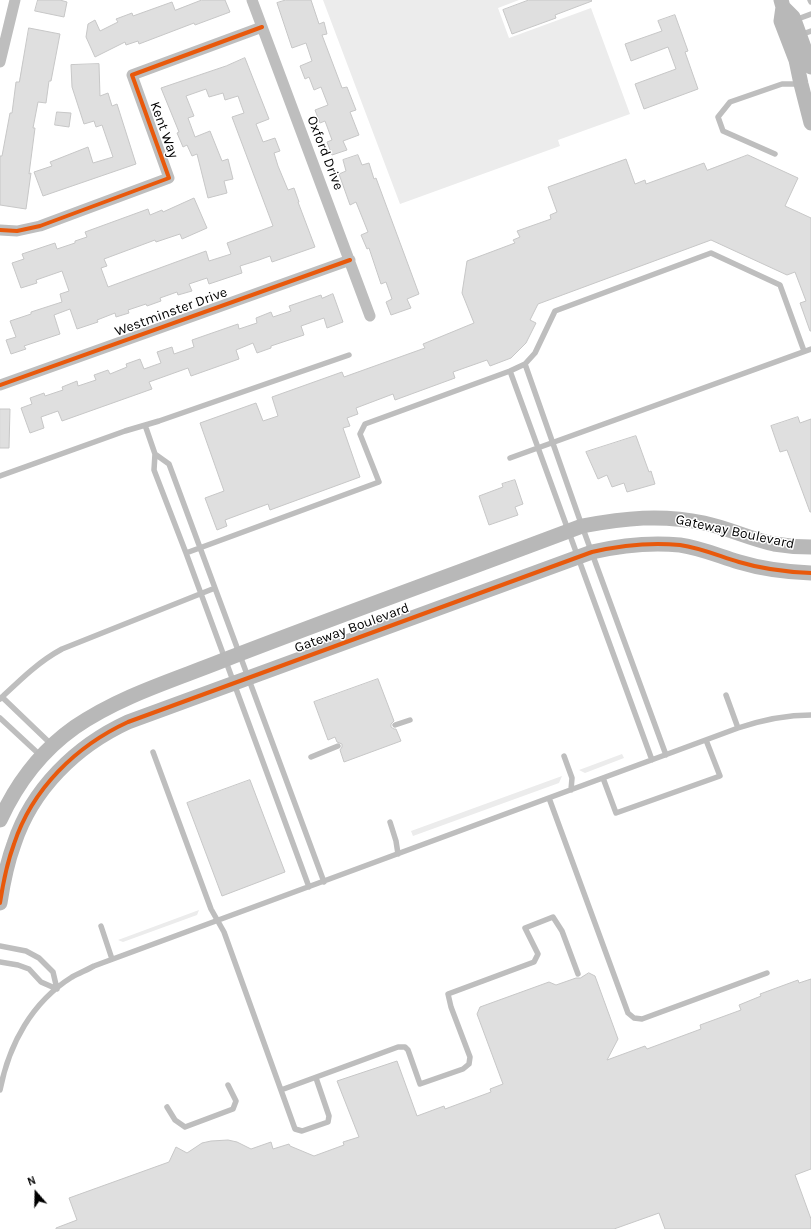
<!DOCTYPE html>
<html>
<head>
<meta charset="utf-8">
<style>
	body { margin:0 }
	#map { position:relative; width:811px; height:1229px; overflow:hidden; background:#fff; font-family:Karla,sans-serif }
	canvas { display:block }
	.north { position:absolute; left:16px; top:1173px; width:40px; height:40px; -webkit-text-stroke:3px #fff; paint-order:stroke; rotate:340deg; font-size:11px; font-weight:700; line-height:16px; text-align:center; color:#000 }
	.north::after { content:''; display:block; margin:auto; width:14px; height:18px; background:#000; clip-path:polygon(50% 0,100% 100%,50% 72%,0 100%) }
</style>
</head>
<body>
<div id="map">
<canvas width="811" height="1229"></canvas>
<div class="north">N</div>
</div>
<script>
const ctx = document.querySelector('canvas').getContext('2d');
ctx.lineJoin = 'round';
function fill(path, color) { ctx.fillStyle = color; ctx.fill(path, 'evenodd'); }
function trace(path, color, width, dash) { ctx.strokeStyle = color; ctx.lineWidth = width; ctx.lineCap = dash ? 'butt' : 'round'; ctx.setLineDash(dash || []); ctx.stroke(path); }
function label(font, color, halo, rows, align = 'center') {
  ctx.font = font + ' Karla,sans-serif'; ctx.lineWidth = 3; ctx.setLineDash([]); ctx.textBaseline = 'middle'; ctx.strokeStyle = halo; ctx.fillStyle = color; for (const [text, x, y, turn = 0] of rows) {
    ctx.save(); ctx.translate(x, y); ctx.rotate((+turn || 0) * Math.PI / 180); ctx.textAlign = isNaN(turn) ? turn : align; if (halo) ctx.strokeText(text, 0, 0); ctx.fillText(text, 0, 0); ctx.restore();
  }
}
const green = new Path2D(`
	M323 0H519L498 8 509 38 591 8 630 114 558 140 560 146 400 204Z
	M622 754 624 758 585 773 579 770Z
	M562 776 559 783 413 836 411 831Z
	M199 910 197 915 123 942 118 940Z`);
const building = new Path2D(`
	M38 0H60L67 2 64 17 35 11Z
	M202 0H225L230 12 195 25 194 23 139 44 138 41 126 45 125 42 95 57 86 37 88 24 95 20 100 31 118 22 116 19 132 13 133 16 172 2 175 10Z
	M286 0H311L319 24 324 22 327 34 322 35 342 88 347 87 356 110 350 112 359 135 343 141 347 150 332 155 327 142 332 140 325 121 320 123 315 110 328 105 321 87 314 90 309 77 305 79 300 66 312 61 306 43 292 48 277 3Z
	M529 0H591L592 1 555 15 556 18 512 34 503 10Z
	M675 15 688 51 685 52 698 89 644 109 635 84 676 69 668 47 631 61 625 44 662 31 658 21Z
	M29 28 60 34 51 81H49L46 103 38 102 33 128H35L29 174 31 173 26 209 0 205V156H2L10 113H12L16 82H19Z
	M245 58 269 119 256 124 263 142 275 138 280 151 274 153 278 166 288 190 294 188 299 202H298L315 247 272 262 270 256 259 260 240 266 242 273 209 284 207 278 189 284 192 291 178 295 177 292 160 298 161 301 147 306 146 304 128 310 129 313 116 317 115 313 97 320 98 322 77 329 70 309 54 315 60 334 24 346 26 349 11 354 6 340 16 337 10 321 31 314V312L62 302 60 294 69 291 62 271 36 280 37 283 21 288 12 263 24 259 22 254 55 243 57 249 75 243V241L87 237 85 232 148 209 150 215 162 210 163 212 194 198 207 228 182 239 180 234 156 242 155 240 104 259 107 266 101 268 108 287 206 251 209 261 231 254 227 243 273 226 232 117 244 113 238 96 225 100 223 93 209 97 206 89 186 96 194 116 188 118 195 137 210 131 222 161 228 159 233 179 224 181 227 193 208 198 197 154 192 156 187 145 183 147 177 133 179 132 161 88 226 66Z
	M99 64 100 96 108 93 112 106 117 104 136 164 43 196 34 172 52 166 50 162 88 147 93 163 113 157 102 125 96 127 94 121 84 124 72 87 71 65Z
	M57 112 71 113 69 127 55 125Z
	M358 155 362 165 369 163 374 179 376 178 419 294 407 299 411 308 391 315 386 302 392 299 386 282 381 284 369 248 367 249 361 235 368 232 356 202 350 205 339 174 346 171 343 160Z
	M748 155 798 178 785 206 811 218V331H810L800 303 806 301 795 272 787 275 711 240 538 304 530 320 536 323 526 343 511 358 490 366 487 360 453 372 455 378 395 400 393 394 356 408 358 414 347 418 350 426 343 428 360 477 270 510 268 504 225 520 227 526 217 530 205 498 224 491 200 423 256 403 263 421 278 416 272 397 342 372 344 377 425 348 423 344 474 323 462 293 467 261 515 243 513 240 520 237 517 231 551 219 550 215 557 212 548 187 626 159 635 184 645 180 646 184 704 163 707 170Z
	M333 294 343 322 327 328 324 318 301 326 304 335 271 346V348L257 353 253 343 236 350 239 359 191 376 188 368 149 382 152 389 62 421 58 411 41 417 44 428 30 433 21 408 32 404 30 398 44 393 45 396 63 390 62 387 77 381 78 386 96 380 94 375 108 370 110 374 127 367 126 364 140 359 144 369 161 363 157 352 172 347 174 354 194 347 192 340 238 324 239 329 257 323 256 318 271 312 273 317 291 311 289 306 321 295 322 298Z
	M0 409H10L9 448H0Z
	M798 417 800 423 811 419V512H810L787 450 780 452 771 426Z
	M636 436 649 472 651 471 655 484 627 492 624 483 612 487 607 475 598 479 586 452Z
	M515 480 523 504 515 507 518 515 489 525 479 496 503 487 502 484Z
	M378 679 394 721 391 724V727L394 729H396L401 741 344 762 340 750 342 747V744L337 742 335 737 328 740 314 702Z
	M250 780 285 872 222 896 187 803Z
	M589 973 595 976 618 1039 607 1060 645 1046 647 1049 701 1029 700 1025 741 1010 739 1005 761 996 760 994 798 980 799 983 811 979V1169L795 1175 811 1219V1229H665L659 1213 614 1229H56V1228L77 1220 69 1198 169 1162 176 1147 187 1153 202 1143 211 1141 228 1140 237 1142 251 1149 271 1142 273 1149 289 1144 290 1146 314 1156 344 1145 343 1142 359 1137 337 1081 397 1061 417 1116 444 1106 445 1109 491 1092 490 1089 503 1084 477 1014 480 1007 549 982 556 985 576 978H580Z`);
const lane = new Path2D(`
	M810 0 811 2
	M795 20 811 14
	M800 35 811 31
	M775 154 723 131 718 117 730 102 782 84H801
	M525 364 582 526 666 755
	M510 371 652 760
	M145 425 155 454 154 470 186 553 309 887
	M155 454 169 464 324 882
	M510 458 811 349
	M0 476 125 431 159 421 349 355
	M186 553 379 482 360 434 365 424 510 371 525 364 535 353 555 311 711 253 780 285 804 351
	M726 695 738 728
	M2 697 52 745
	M0 699C20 680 38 662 62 649L215 588
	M0 718 41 756
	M395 725 410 720
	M153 752 211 909 224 932 295 1129 302 1131 328 1122 329 1116 316 1078
	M564 756 572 778 571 790
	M311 757 338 746
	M603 778 616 813 720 776 706 740
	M549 798 628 1013 634 1018 642 1019 767 973
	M390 822 396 841 398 854
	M101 926 112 959
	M0 946 26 951 39 958 53 972 57 989
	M0 962 18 965 29 969 41 982 57 989
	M0 1090C9 1044 32 1002 72 977 79 973 87 970 94 966L738 728C762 720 785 715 811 715
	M281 1090 398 1047H405L408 1050 420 1084 463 1069 469 1064 470 1057 451 1007 448 994 534 962 538 954 525 928 553 917 562 931 578 974
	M167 1107 175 1120 185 1127 233 1109 236 1101 228 1085`);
const street = new Path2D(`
	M252 0 370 316
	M0 62 15 0
	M0 230 17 231 40 226 169 178 132 75 262 27
	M0 385 350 260`);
const secondary = new Path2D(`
	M781 0 783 7 781 21 796 60 801 84 811 123
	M783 7 793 17 811 67
	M0 820C17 783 41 751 75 727 120 696 174 680 224 660 343 614 463 571 582 526 625 518 661 514 704 523 728 528 750 539 774 544 786 546 799 547 811 547
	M0 903C3 883 7 863 14 844 32 789 76 746 128 722L592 552C622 545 649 542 680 545 701 548 719 556 739 562 762 569 786 572 811 573`);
const cycleway = new Path2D(`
	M0 230 17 231 40 226 169 178 132 75 262 27
	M0 385 350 260
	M0 903C3 883 7 863 14 844 32 789 76 746 128 722L592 552C622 545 649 542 680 545 701 548 719 556 739 562 762 569 786 572 811 573`);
const streetNames = [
	["Kent Way",164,130,70],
	["Oxford Drive",325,153,69],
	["Westminster Drive",171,312,-20],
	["Gateway Boulevard",735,532,12],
	["Gateway Boulevard",352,628,-20]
];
fill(green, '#ececec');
fill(building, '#dfdfdf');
trace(building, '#c7c7c7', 1);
trace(lane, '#bebebe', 5.5);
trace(street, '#bebebe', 11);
trace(secondary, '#b8b8b8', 15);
trace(cycleway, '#e8590c', 4);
label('14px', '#000', '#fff', streetNames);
</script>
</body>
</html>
